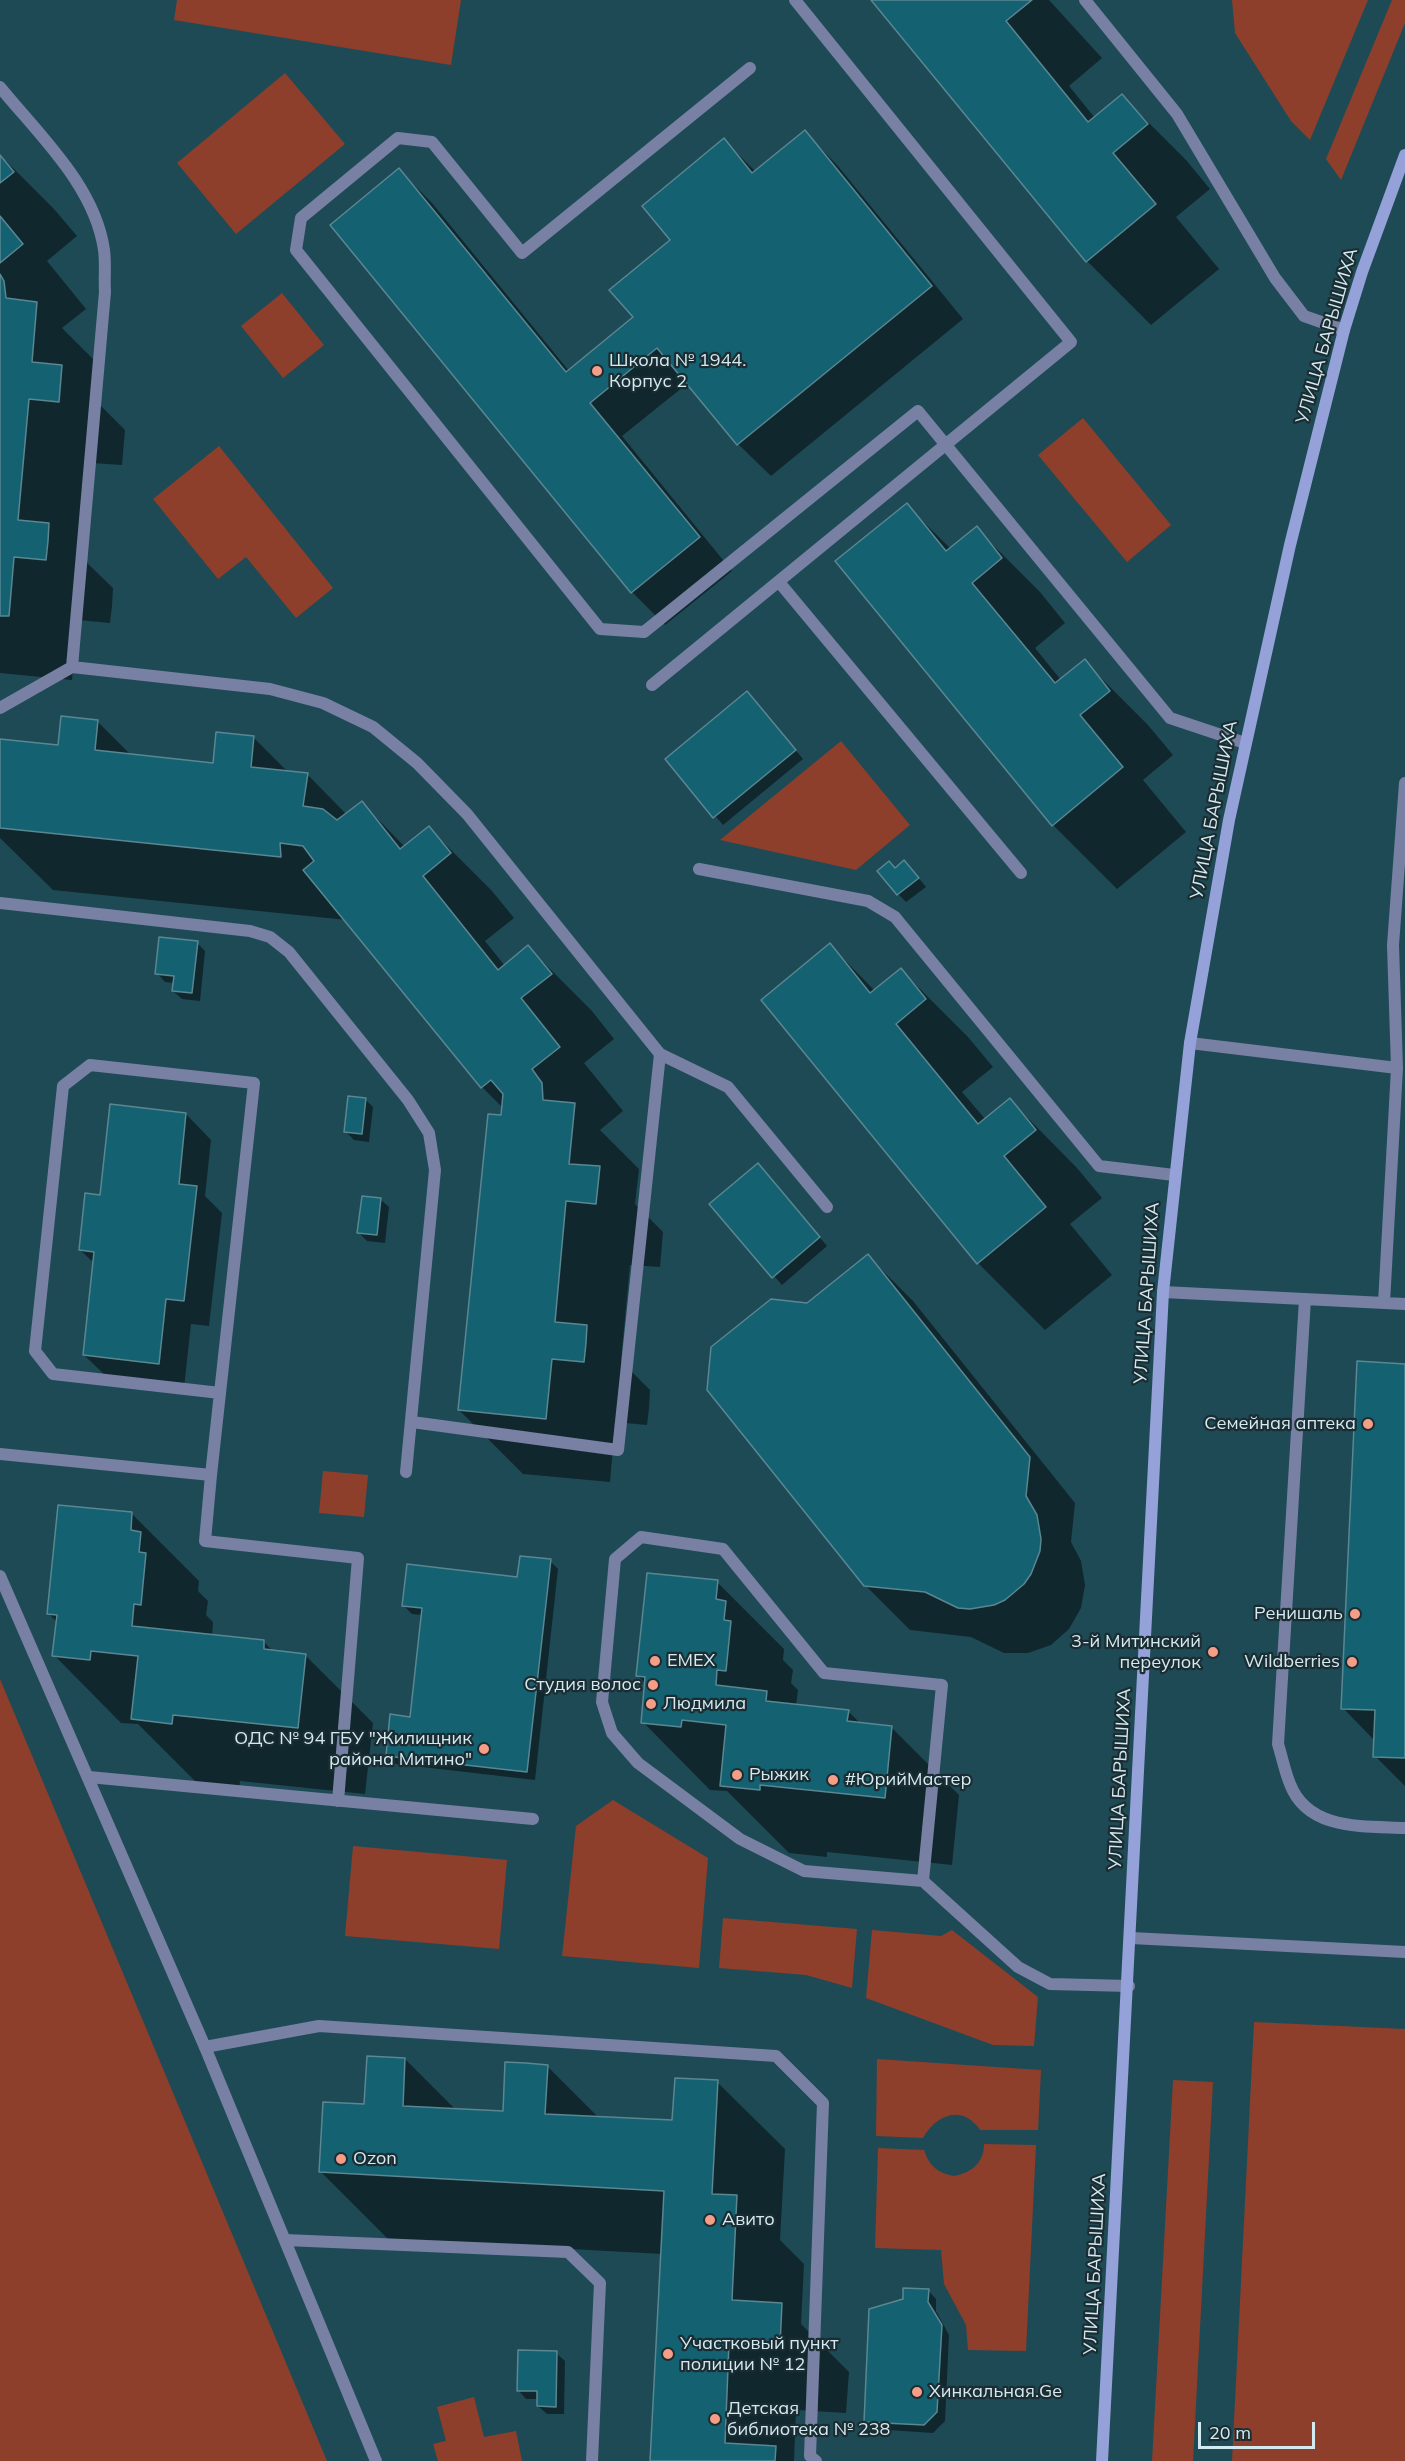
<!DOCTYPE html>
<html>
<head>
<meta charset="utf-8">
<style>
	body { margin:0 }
	#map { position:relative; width:1405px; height:2461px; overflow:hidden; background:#1e4a55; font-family:Mulish,sans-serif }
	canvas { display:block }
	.scale { position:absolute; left:1198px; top:2422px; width:117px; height:27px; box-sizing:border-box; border:3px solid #d3eaf0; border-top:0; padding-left:8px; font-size:18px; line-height:21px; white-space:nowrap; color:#d3eaf0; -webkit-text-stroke:4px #1b2d32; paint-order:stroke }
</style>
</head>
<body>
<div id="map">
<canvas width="1405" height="2461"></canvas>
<div class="scale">20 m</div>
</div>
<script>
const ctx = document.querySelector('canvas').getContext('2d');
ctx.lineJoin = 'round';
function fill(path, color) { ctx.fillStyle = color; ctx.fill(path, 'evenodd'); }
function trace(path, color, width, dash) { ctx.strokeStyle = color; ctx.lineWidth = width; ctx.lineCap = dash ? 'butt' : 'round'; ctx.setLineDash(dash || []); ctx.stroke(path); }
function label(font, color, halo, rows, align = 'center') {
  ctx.font = font + ' Mulish,sans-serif'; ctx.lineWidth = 4.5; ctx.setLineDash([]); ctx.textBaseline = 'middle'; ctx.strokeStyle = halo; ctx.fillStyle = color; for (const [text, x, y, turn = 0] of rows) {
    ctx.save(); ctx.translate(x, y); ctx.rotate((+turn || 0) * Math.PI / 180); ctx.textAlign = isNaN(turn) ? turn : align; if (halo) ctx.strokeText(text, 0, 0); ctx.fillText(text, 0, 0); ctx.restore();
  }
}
const green = new Path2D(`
	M177 0H461L451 65 174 20Z
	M1232 0H1368L1310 140 1291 121 1235 33Z
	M1392 0H1405V23L1341 180 1326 159Z
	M285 73 345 144 236 234 177 163Z
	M282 293 324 345 283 378 241 326Z
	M1083 418 1171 525 1127 562 1038 455Z
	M219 446 333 588 296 618 246 557 218 579 153 499Z
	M841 741 910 825 856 870 720 840Z
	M323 1471 368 1475 364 1517 319 1513Z
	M0 1679 327 2461H0Z
	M613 1800 708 1858 699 1968 562 1956 576 1826Z
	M353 1846 507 1860 499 1949 345 1936Z
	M723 1918 857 1929 852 1988 806 1975 719 1968Z
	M872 1930 941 1936 952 1930 1038 1997 1034 2046 993 2045 866 1998Z
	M1254 2022 1405 2029V2461H1232Z
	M877 2059 1041 2070 1038 2130H980C963 2104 936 2114 923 2138L876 2136Z
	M1173 2080 1213 2082 1193 2461H1152Z
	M984 2144 1036 2145 1026 2351 968 2350 966 2325 944 2284 941 2250 875 2248 878 2148 924 2150C929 2166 938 2173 954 2176 971 2173 984 2163 984 2144Z
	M474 2397 484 2437 516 2431 522 2461H438L433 2444 446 2441 437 2407Z`);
const shadow = new Path2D(`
	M873 0H1049L1102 58 1069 86 1095 118 1122 96 1186 160 1210 189 1176 217 1219 269 1151 325 1087 261Z
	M805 132 837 165 963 319 771 476 738 444 688 383 622 436 732 571 665 625 632 592 332 225 399 170 432 203 569 371 635 317 724 140 756 172Z
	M0 155 54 209 77 236 47 261 86 309 62 328 101 367 97 402 125 430 122 465 92 463 83 559 113 588 112 606 110 623 78 620 72 680 0 673Z
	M906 505 951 549 976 528 1040 592 1065 623 1035 648 1061 680 1084 661 1148 725 1173 755 1143 780 1186 832 1117 889 1053 825Z
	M755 701 803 759 723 825 667 759Z
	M97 721 131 755 215 764 253 737 289 773 307 774 347 815 362 803 405 847 429 828 492 891 514 918 485 941 505 966 528 947 592 1011 614 1039 584 1063 623 1111 600 1130 639 1169 635 1204 663 1232 660 1267 630 1265 621 1361 650 1390 649 1408 647 1425 615 1422 610 1482 523 1474 459 1410 503 1108 482 1087 347 920 53 890 0 838V741L59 747Z
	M895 869 912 870 926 887 906 902 898 894Z
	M197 943 205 951 200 1001 182 999 173 991 174 983 165 982 157 973Z
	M830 945 875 991 901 970 968 1037 993 1067 962 1092 986 1120 1010 1100 1077 1168 1102 1198 1070 1224 1112 1275 1045 1330 978 1263Z
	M365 1099 373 1107 369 1142 354 1140 346 1132Z
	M186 1114 211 1140 205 1196 222 1213 209 1326 191 1324 184 1388 110 1380 84 1355 94 1263 80 1250 101 1197Z
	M766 1173 827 1246 782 1285 711 1204Z
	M380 1199 389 1207 385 1243 367 1241 359 1233Z
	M868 1256 913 1301 1075 1503 1071 1542 1081 1561 1085 1585 1081 1608 1069 1629 1051 1645 1028 1653H1004L971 1637 910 1630 865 1585 808 1305Z
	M1405 1365V1786L1375 1756V1741L1343 1708Z
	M132 1514 199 1581 198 1591 208 1601 206 1615 213 1622 212 1636 264 1642 274 1652 305 1655 373 1723 365 1794 240 1781 239 1790 200 1786 138 1724 121 1723 54 1655 57 1622 48 1613Z
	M550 1561 558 1569 535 1780 396 1764 387 1756 411 1718 423 1615 412 1614 403 1605 519 1578Z
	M717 1582 784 1649 783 1660 793 1670 791 1683 798 1690 796 1706 848 1711 861 1724 892 1728 959 1795 952 1865 827 1852V1857L789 1853 727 1791 710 1790 643 1722 646 1684 638 1676Z
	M405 2059 456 2110 504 2113 547 2066 599 2118 674 2122 717 2082 785 2149 780 2240 804 2264 801 2324 849 2372 846 2413 796 2410 794 2461H651L662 2254 388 2239 321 2172 366 2105Z
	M928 2290 936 2299V2311L949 2335 945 2421 933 2433 874 2429 866 2421 904 2300Z
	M556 2353 565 2361 564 2414H547L538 2406V2399H526L518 2390Z`);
const building = new Path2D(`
	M871 0H1032L1006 21 1088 122 1122 94 1148 124 1113 153 1156 204 1086 262Z
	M805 130 932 286 737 445 657 348 590 403 700 537 631 593 330 225 399 168 566 372 633 317 609 290 670 240 642 206 724 138 752 173Z
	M0 155 14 172 0 183Z
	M0 216 23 244 0 263Z
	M0 274 4 281 6 298 37 302 32 362 62 365 59 402 29 399 18 520 49 523 48 541 46 560 14 557 9 616H0Z
	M907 503 946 551 977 526 1002 558 972 583 1055 683 1085 659 1110 691 1080 715 1123 767 1052 826 835 561Z
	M747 691 796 750 713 818 665 759Z
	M61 716 98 720 95 750 213 763 216 732 254 736 251 767 308 773 303 806 323 809 337 820 362 801 400 849 429 826 451 853 423 876 498 970 528 945 552 974 521 998 560 1047 532 1069 542 1083 543 1100 575 1103 569 1164 600 1166 596 1204 566 1201 555 1322 587 1325 586 1343 584 1362 552 1359 546 1419 458 1410 488 1114 501 1115 503 1094 491 1080 481 1088 303 870 314 861 303 846 280 843 281 857 0 828V739L58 745Z
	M904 860 919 878 897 895 877 871 889 861 895 868Z
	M159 937 198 941 192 993 172 991 174 976 155 974Z
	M830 943 870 993 901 968 926 999 896 1024 978 1124 1010 1098 1036 1130 1004 1156 1046 1207 977 1264 761 1000Z
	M348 1096 366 1098 362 1134 344 1132Z
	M110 1104 186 1113 179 1184 197 1186 184 1301 166 1299 159 1364 83 1355 94 1252 79 1250 85 1193 100 1195Z
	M758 1163 820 1237 772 1278 709 1204Z
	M362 1196 381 1198 377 1235 357 1233Z
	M868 1254 1030 1457 1026 1496 1037 1515 1041 1539 1040 1551 1031 1574 1024 1584 1005 1600 994 1605 970 1609 958 1608 925 1592 864 1586 707 1390 711 1347 771 1299 807 1303Z
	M1357 1361 1405 1364V1758L1373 1757 1375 1710 1341 1709Z
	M58 1505 132 1512 131 1530 141 1532 139 1552 146 1553 141 1605 134 1604 132 1626 264 1640V1649L306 1654 298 1728 173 1715 172 1724 131 1719 138 1656 91 1651 90 1660 52 1656 57 1615 47 1614Z
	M520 1556 551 1559 527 1772 386 1756 390 1714 410 1717 422 1608 402 1606 407 1564 517 1577Z
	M647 1573 718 1580 716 1599 726 1601 724 1620 731 1621 726 1671 717 1670 716 1685 767 1691 766 1701 849 1710 847 1721 892 1726 885 1798 760 1785V1790L720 1786 726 1725 682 1720 681 1727 641 1723 645 1677 636 1676Z
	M367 2056 405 2058 403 2106 503 2111 505 2062 526 2063 548 2065 545 2114 672 2120 675 2078 718 2080 712 2194 737 2195 732 2300 782 2303 780 2346 729 2343 725 2443 776 2446 775 2461H650L664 2191 319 2172 323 2102 364 2104Z
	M903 2288 929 2289 928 2302 942 2325 937 2412 924 2425 864 2422 869 2309 903 2299Z
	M518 2350 557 2351 556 2407 537 2406V2391H517Z`);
const lane = new Path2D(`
	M1085 0 1177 114 1275 278 1304 316 1344 330
	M750 68 522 253 432 142 398 138 301 218 296 250 600 629 644 632 918 411 1170 718 1245 743
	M0 87C39 135 95 186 104 250 106 264 104 279 105 292L72 667 0 708
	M779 582 1021 873
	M72 667 270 689 323 703 373 727 417 763 467 814 660 1054 728 1087 827 1207
	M652 685 1071 342 795 0
	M699 869 868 901 895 917 1099 1166 1174 1175
	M0 903 250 931 270 937 289 952 408 1100 429 1133 435 1170 406 1472
	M1190 1043 1397 1068
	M1163 1292 1405 1304
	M1305 1299 1278 1744C1282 1757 1285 1772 1290 1784 1308 1831 1364 1826 1405 1828
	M1384 1303 1397 1068 1393 945 1405 783
	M412 1422 618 1450 660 1054
	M0 1454 211 1475 205 1541 358 1558 338 1801
	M211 1475 254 1083 90 1065 63 1086 35 1351 53 1374 220 1393
	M89 1777 533 1819
	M923 1881 942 1685 824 1673 723 1549 641 1537 615 1559 602 1702 612 1733 638 1763 740 1839 804 1871 923 1881 1018 1967 1050 1984 1129 1986
	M205 2047 319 2026 776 2056 823 2103 810 2456 816 2461
	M285 2240 568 2252 600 2283 592 2461`);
const street = new Path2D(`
	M0 1576 205 2047 376 2461
	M1131 1938 1405 1952`);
const secondary = new Path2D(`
	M1102 2461 1163 1292 1190 1043 1229 820 1290 545 1344 330 1362 272 1405 155`);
const markers = [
	[597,371,6,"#f49e88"],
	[1368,1424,6,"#f49e88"],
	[1355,1614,6,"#f49e88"],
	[1213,1652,6,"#f49e88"],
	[655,1661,6,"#f49e88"],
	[1352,1662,6,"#f49e88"],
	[653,1685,6,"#f49e88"],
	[651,1704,6,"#f49e88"],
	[484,1749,6,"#f49e88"],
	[737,1775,6,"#f49e88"],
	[833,1780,6,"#f49e88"],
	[341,2159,6,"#f49e88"],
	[710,2220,6,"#f49e88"],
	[668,2354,6,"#f49e88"],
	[917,2392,6,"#f49e88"],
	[715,2419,6,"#f49e88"]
];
const streetNames = [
	["УЛИЦА БАРЫШИХА",1327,336,-74],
	["УЛИЦА БАРЫШИХА",1214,810,-79],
	["УЛИЦА БАРЫШИХА",1147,1293,-86],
	["УЛИЦА БАРЫШИХА",1120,1779,-87],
	["УЛИЦА БАРЫШИХА",1095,2264,-87]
];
const poiNames = [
	["Школа № 1944.",609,361],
	["Корпус 2",609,382],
	["Семейная аптека",1356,1424,"right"],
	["Ренишаль",1343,1614,"right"],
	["3-й Митинский",1201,1642,"right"],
	["переулок",1201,1663,"right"],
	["EMEX",667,1661],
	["Wildberries",1340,1662,"right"],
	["Студия волос",641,1685,"right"],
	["Людмила",663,1704],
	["ОДС № 94 ГБУ \"Жилищник",472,1739,"right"],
	["района Митино\"",472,1760,"right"],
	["Рыжик",749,1775],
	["#ЮрийМастер",845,1780],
	["Ozon",353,2159],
	["Авито",722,2220],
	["Участковый пункт",680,2344],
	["полиции № 12",680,2365],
	["Хинкальная.Ge",929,2392],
	["Детская",727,2409],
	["библиотека № 238",727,2430]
];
fill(green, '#8d3f2b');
fill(shadow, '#0007');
fill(building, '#146171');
trace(building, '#5a8792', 1.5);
trace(lane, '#7880a4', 12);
trace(street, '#7880a4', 12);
trace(secondary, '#95a1d9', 12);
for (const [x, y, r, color] of markers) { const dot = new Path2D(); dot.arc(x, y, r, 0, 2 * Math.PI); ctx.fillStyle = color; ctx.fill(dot); trace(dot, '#1b2d32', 2); }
label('18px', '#d3eaf0', '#1b2d32', streetNames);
label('18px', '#d3eaf0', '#1b2d32', poiNames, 'left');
</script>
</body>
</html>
